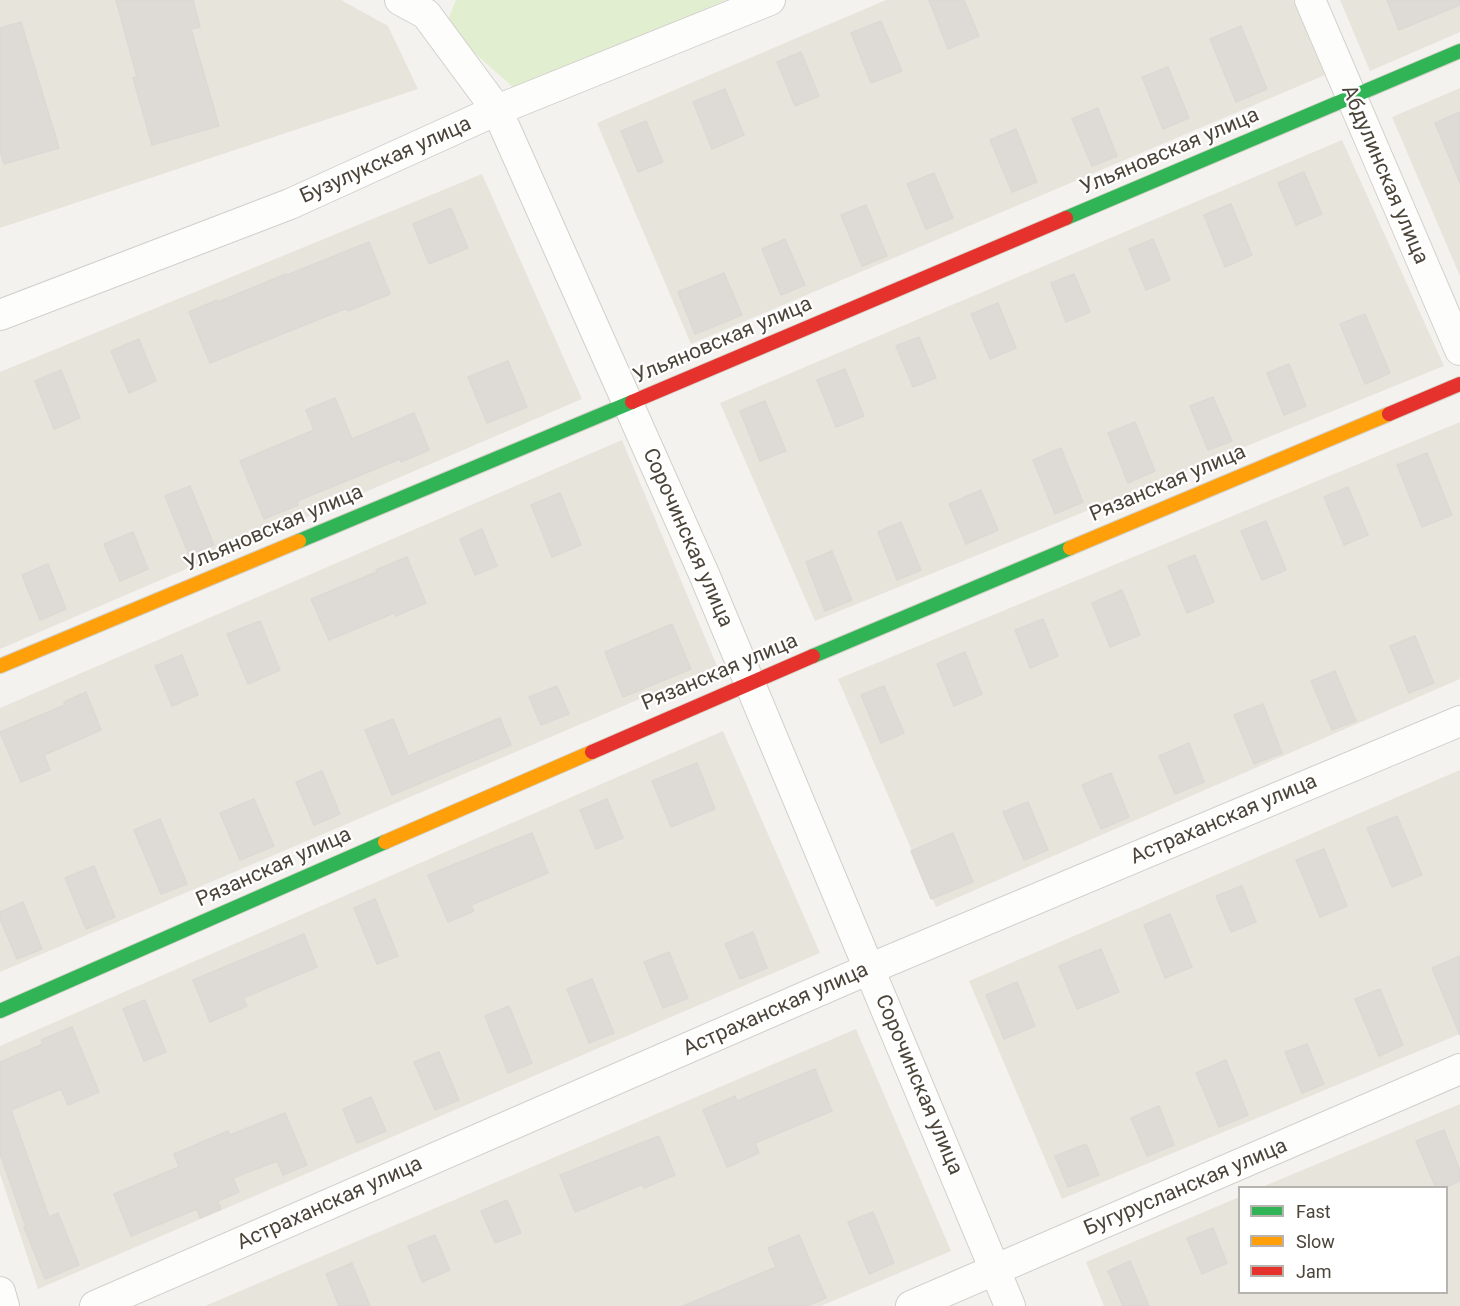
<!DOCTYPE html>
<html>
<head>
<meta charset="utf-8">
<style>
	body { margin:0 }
	#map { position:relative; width:1460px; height:1306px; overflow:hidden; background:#f4f2ee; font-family:Roboto,sans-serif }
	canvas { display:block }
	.legend { position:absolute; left:1238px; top:1186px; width:210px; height:108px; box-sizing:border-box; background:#fff; border:2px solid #b7b4b0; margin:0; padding:8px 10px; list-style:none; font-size:18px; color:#4b4439 }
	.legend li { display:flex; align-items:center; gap:12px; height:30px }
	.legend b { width:30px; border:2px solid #b7b4b0 }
</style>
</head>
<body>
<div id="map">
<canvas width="1460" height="1306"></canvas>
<ul class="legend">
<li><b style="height:8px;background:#30b455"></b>Fast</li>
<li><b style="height:8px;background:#ff9f0a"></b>Slow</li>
<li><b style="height:8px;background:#e5322d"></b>Jam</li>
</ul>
</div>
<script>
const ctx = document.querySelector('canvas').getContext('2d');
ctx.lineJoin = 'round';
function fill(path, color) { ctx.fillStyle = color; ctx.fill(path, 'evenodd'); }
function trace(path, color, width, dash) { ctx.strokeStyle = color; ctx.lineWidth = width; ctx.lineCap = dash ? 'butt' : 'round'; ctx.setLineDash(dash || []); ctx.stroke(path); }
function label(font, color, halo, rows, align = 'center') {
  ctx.font = font + ' Roboto,sans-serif'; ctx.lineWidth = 4.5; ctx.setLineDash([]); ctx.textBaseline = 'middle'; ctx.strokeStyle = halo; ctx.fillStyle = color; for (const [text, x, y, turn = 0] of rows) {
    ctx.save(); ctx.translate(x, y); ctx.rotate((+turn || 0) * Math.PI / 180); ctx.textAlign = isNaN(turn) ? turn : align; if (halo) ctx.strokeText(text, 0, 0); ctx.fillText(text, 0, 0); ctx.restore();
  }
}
const residential = new Path2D(`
	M0 0H341L388 26 418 89 0 228Z
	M886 0H1293L1325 75 691 344 597 123Z
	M1340 0H1460V32L1370 71Z
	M1460 88V276L1392 117Z
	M1342 140 1444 366 815 621 720 403Z
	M482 174 582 399 0 649V372Z
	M1460 422V679L936 907 838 679Z
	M622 440 717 666 0 972V708Z
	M723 731 820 953 38 1289 0 1174V1046Z
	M1460 770V1034L1062 1199 969 981Z
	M856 1029 951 1251 821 1306H205Z
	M1460 1104V1306H1104L1086 1262 1239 1197 1240 1292H1446V1188L1262 1187Z`);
const green = new Path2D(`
	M456 0H726L515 89 453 34 449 17Z`);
const building = new Path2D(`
	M116 0H193L200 27 191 29 219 126 152 145 133 78 137 77Z
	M929 0H964L979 36 948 49Z
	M1387 0H1460V5L1399 30Z
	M881 21 902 71 871 83 851 33Z
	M21 22 59 148 4 164 0 151V28Z
	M1241 26 1267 89 1236 102 1210 39Z
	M801 52 819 96 795 106 777 62Z
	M1168 67 1189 118 1163 129 1142 77Z
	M725 89 744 135 712 149 693 102Z
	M1098 108 1117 156 1092 166 1072 119Z
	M1460 112V183L1435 123Z
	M646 121 663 162 638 172 621 131Z
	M1016 129 1037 182 1012 192 990 140Z
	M1304 172 1322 214 1296 225 1278 183Z
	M934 173 953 218 926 229 907 184Z
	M1231 204 1252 255 1225 267 1204 215Z
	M866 205 887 256 862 266 841 215Z
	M451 208 468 248 429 264 413 224Z
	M785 239 805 285 781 295 762 249Z
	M1153 239 1170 280 1146 290 1129 249Z
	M369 242 390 294 348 311 347 308 210 363 189 312 217 300 218 302 286 274 287 275Z
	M724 273 742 315 695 334 678 292Z
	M1074 274 1090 312 1066 322 1051 283Z
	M998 303 1016 348 990 359 971 314Z
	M1365 314 1390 373 1365 384 1340 324Z
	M919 337 936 378 913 387 896 346Z
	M139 339 156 381 129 393 111 351Z
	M508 361 527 407 487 423 468 377Z
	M1289 364 1306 406 1284 415 1267 373Z
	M845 369 864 416 836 427 817 380Z
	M61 370 80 418 54 429 35 381Z
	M1213 397 1232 441 1208 450 1190 406Z
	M335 398 352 439 414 413 429 450 401 462 400 459 297 501 298 505 264 519 240 461 314 430 306 410Z
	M765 401 786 451 760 461 740 411Z
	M1135 422 1155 471 1128 483 1108 433Z
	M1061 448 1083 502 1055 514 1033 460Z
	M1427 453 1452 515 1422 527 1397 465Z
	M190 486 214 545 189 555 165 496Z
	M1348 487 1368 535 1344 545 1324 497Z
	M981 490 998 530 966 544 949 504Z
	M560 493 581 545 552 557 531 505Z
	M1266 521 1286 570 1262 580 1241 531Z
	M901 522 921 570 897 580 878 532Z
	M482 529 497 566 475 575 460 539Z
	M133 532 148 569 120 581 104 544Z
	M832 551 852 600 825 611 806 562Z
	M1195 555 1214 602 1187 613 1168 566Z
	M407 557 426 603 396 616 394 613 329 640 311 599 377 572 376 570Z
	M48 564 66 609 40 620 22 575Z
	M1122 590 1140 635 1110 647 1092 603Z
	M1043 619 1058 656 1030 668 1015 630Z
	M260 621 280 670 248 684 227 634Z
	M672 624 691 669 623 697 605 652Z
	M1415 636 1434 683 1409 693 1390 646Z
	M965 652 982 694 954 706 937 664Z
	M182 655 198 695 172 706 155 666Z
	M1335 671 1356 721 1332 730 1311 681Z
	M557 686 569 714 541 725 529 697Z
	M884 686 904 733 881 743 861 695Z
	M86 692 101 730 44 755 50 770 21 782 0 732 65 705 64 702Z
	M1263 704 1282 753 1254 764 1234 715Z
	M500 718 511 745 392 795 365 730 393 719 408 756Z
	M1189 743 1204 782 1175 794 1159 756Z
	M697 763 715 809 671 827 652 781Z
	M322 771 340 814 314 825 296 782Z
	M1111 773 1129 817 1101 829 1082 785Z
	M254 799 274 846 240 860 220 813Z
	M607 799 623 838 596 849 580 810Z
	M1028 802 1048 850 1024 860 1003 812Z
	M1397 816 1422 875 1392 887 1367 828Z
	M160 819 187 884 161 894 134 830Z
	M532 833 548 873 471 905 474 911 448 922 428 875Z
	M953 833 973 882 931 899 911 851Z
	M1324 849 1347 906 1320 917 1296 860Z
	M94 866 115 917 86 929 65 878Z
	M1242 886 1256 922 1231 932 1216 896Z
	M375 899 398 956 377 964 354 908Z
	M23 902 42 949 17 959 0 919V912Z
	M1170 914 1192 967 1165 978 1144 925Z
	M753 932 767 968 740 979 725 944Z
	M304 934 317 967 243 998 247 1006 210 1022 193 980Z
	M1101 949 1119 992 1077 1009 1059 966Z
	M669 952 688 998 663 1008 644 962Z
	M1460 956V1035L1432 968Z
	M592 979 614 1033 589 1043 567 989Z
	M1017 982 1035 1026 1004 1039 986 995Z
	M1380 989 1403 1045 1379 1056 1355 999Z
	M145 1000 166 1052 144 1061 123 1009Z
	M509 1006 532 1063 508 1073 485 1016Z
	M72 1027 99 1092 68 1105 61 1089 11 1110 49 1217 58 1213 79 1265 45 1279 24 1227H26L0 1154V1062L43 1044 41 1040Z
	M1307 1044 1324 1084 1302 1093 1285 1052Z
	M439 1052 459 1100 435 1110 414 1062Z
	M1226 1060 1248 1115 1219 1127 1196 1073Z
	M815 1069 832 1111 755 1143 759 1153 727 1167 703 1110 735 1096 737 1101Z
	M371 1097 386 1131 357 1143 343 1109Z
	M1159 1106 1174 1145 1147 1156 1131 1118Z
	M285 1113 307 1165 283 1175 277 1161 233 1178 239 1192 218 1201 221 1209 200 1218 197 1209 131 1236 114 1194 179 1167 174 1154 228 1131 230 1135Z
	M1444 1130 1460 1171V1181L1444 1188H1436L1416 1141Z
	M659 1136 675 1175 644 1188 643 1184 575 1212 560 1175Z
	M1086 1144 1099 1175 1068 1187 1055 1156Z
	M507 1200 521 1233 495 1243 481 1211Z
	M873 1212 894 1263 869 1274 848 1222Z
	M1213 1228 1227 1263 1202 1274 1187 1238Z
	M435 1235 450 1270 422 1282 408 1246Z
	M799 1235 826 1298 807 1306H683L776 1267 768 1248Z
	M1130 1261 1149 1306H1123L1108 1271Z
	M352 1263 370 1306H339L326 1274Z`);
const street = new Path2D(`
	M400 0 426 14 497 110 704 574 1010 1306
	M1310 0 1460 350
	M0 315 290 204 497 110 770 0
	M0 1292 4 1306
	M95 1306 869 969 1460 721
	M911 1306 1460 1069`);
const fast = new Path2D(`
	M1066 218 1460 51
	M299 541 632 402
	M813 656 1070 548
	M0 1011 385 842`);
const slow = new Path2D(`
	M1070 548 1389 414
	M0 666 299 541
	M385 842 592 752`);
const jam = new Path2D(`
	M632 402 1066 218
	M1389 414 1460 384
	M592 752 813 656`);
const streetNames = [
	["Ульяновская улица",1170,152,-23],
	["Бузулукская улица",386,161,-24],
	["Абдулинская улица",1384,175,67],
	["Ульяновская улица",723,341,-23],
	["Рязанская улица",1168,484,-23],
	["Ульяновская улица",274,529,-23],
	["Сорочинская улица",687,538,66],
	["Рязанская улица",720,673,-23],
	["Астраханская улица",1224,820,-23],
	["Рязанская улица",274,868,-24],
	["Астраханская улица",776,1010,-24],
	["Сорочинская улица",918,1085,67],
	["Бугурусланская улица",1186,1188,-23],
	["Астраханская улица",330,1204,-24]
];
fill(residential, '#e7e4dc');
fill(green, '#e1eecf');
fill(building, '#dedbd6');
trace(building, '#dcd9d4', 1.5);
trace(street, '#d2d0cb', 32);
trace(fast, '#d3cfc5', 16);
trace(slow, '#d3cfc5', 16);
trace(jam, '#d3cfc5', 16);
trace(street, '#fdfdfc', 30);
trace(fast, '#30b455', 14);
trace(slow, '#ff9f0a', 14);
trace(jam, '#e5322d', 14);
label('21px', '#4b4439', '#fff', streetNames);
</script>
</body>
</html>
